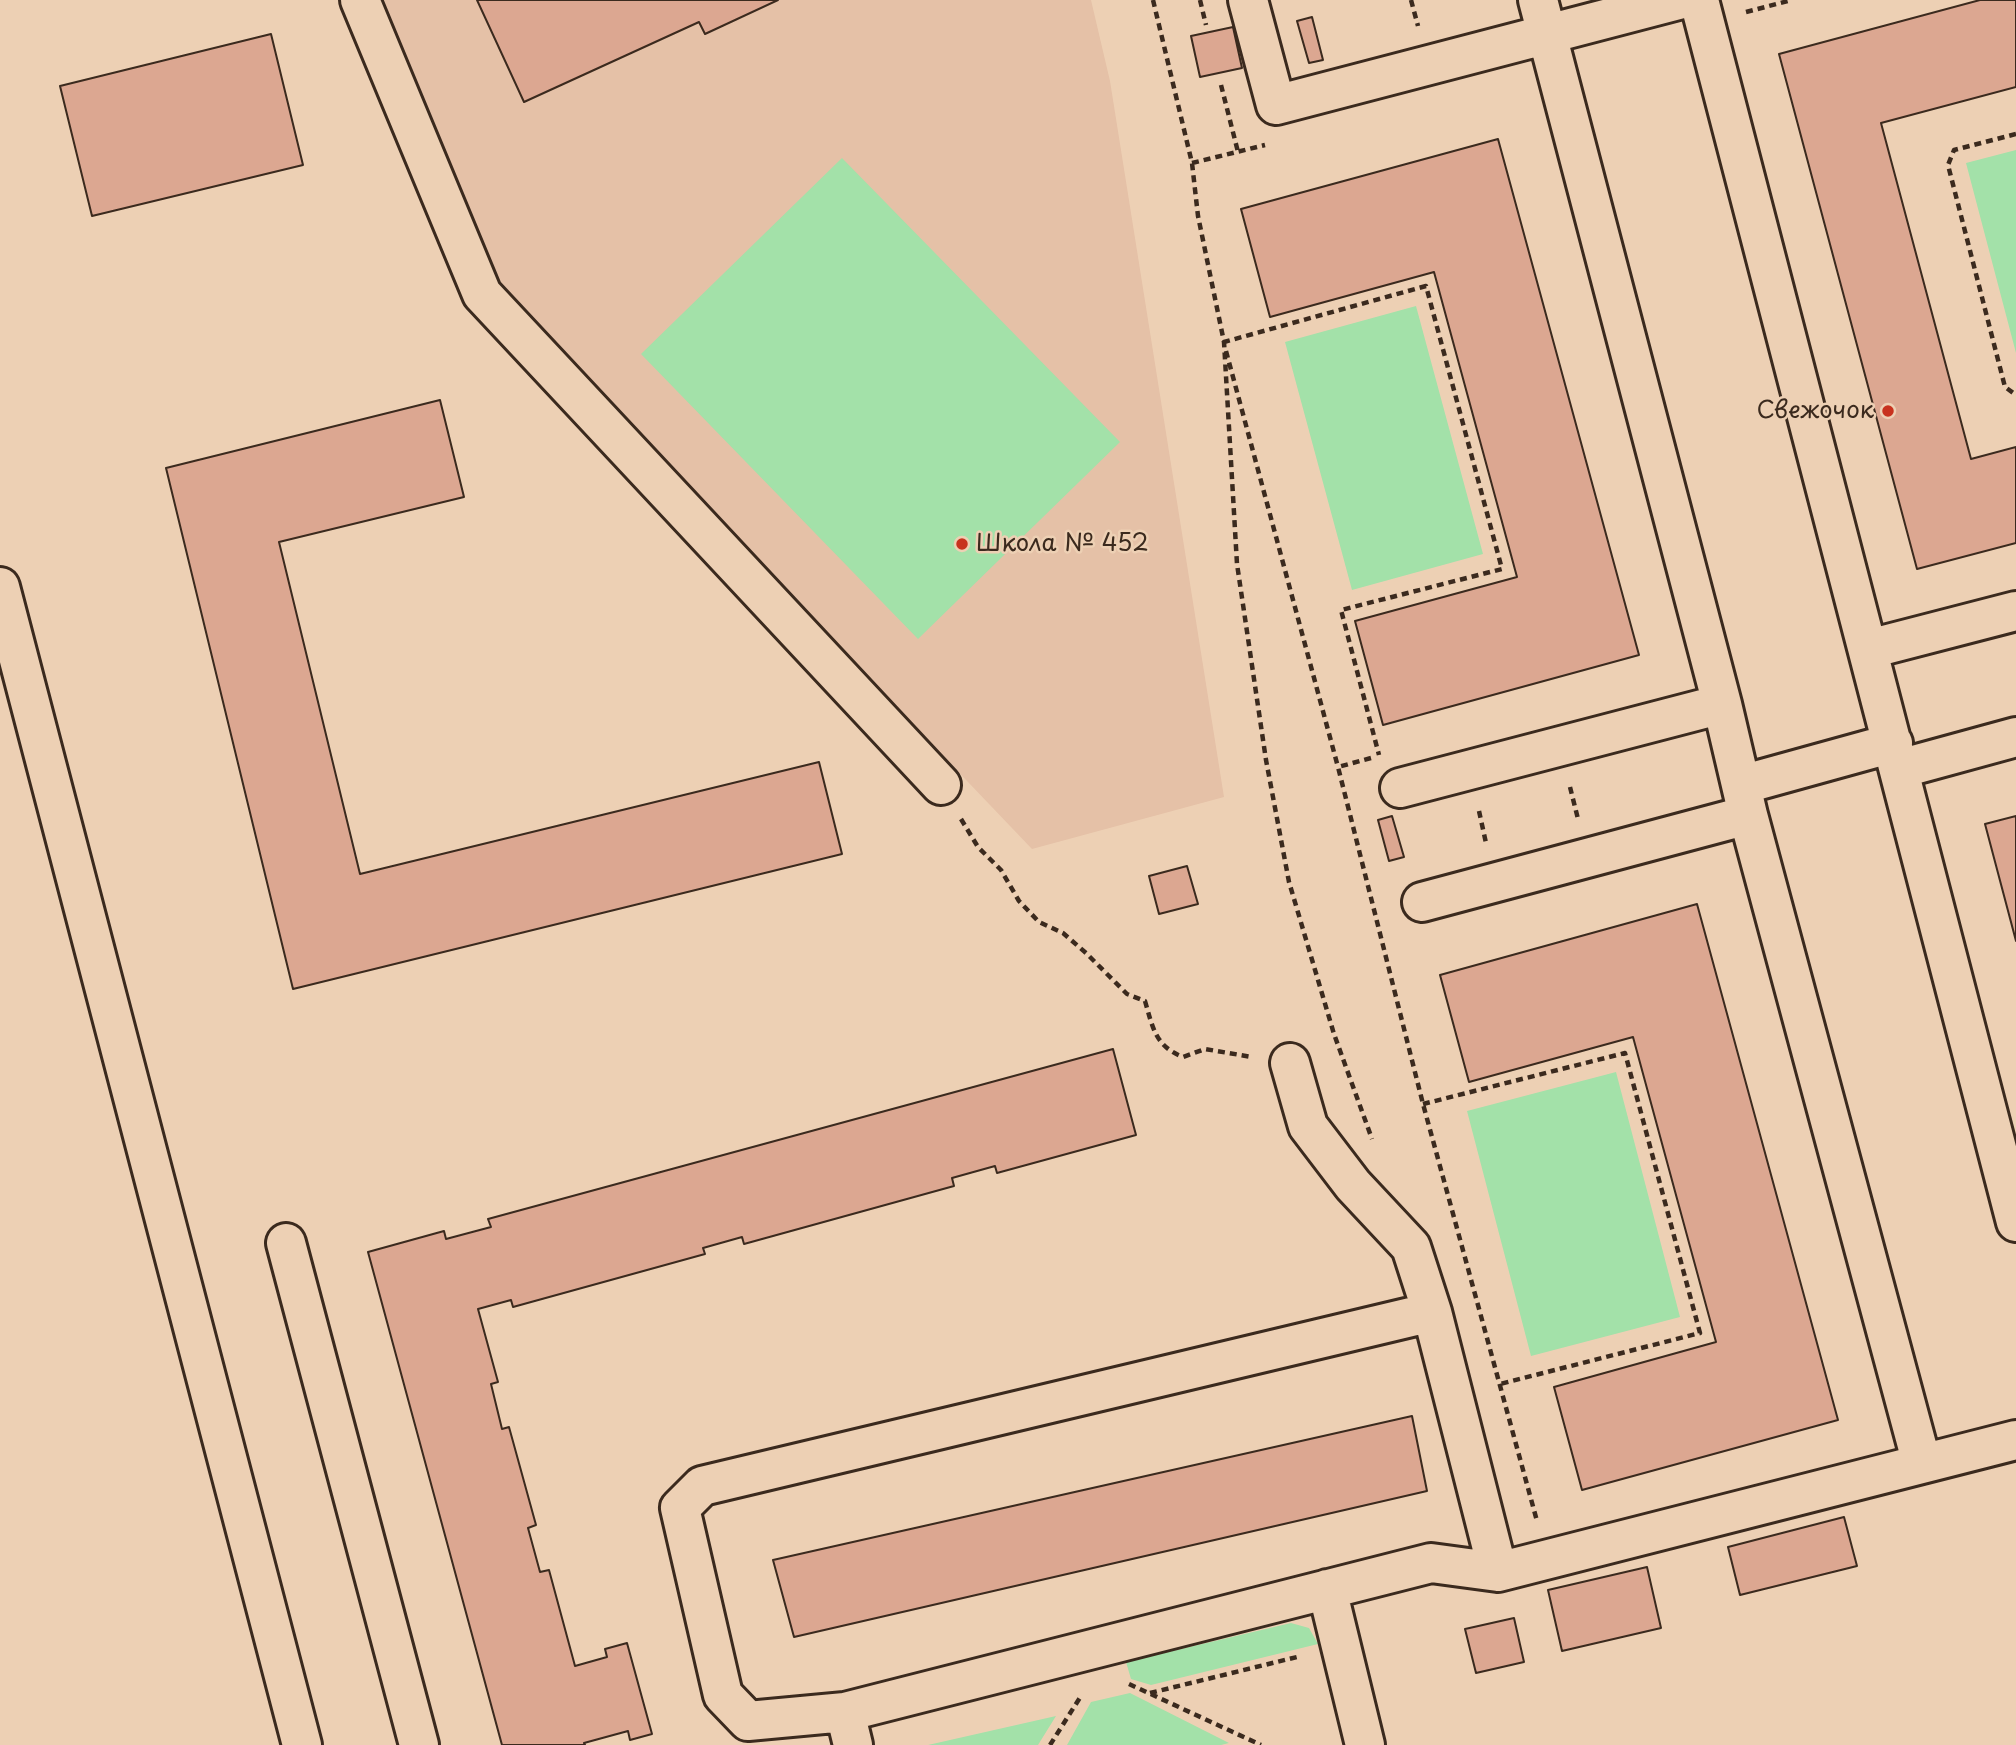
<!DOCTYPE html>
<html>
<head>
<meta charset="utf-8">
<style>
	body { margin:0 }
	canvas { display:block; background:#edd0b4 }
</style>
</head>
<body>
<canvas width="2016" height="1745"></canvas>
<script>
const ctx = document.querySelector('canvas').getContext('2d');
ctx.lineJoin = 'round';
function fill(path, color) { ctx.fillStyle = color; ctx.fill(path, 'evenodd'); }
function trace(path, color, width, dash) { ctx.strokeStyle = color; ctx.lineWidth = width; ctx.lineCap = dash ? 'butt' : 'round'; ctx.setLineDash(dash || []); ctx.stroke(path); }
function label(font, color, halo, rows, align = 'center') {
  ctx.font = font + ' "Playpen Sans",sans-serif'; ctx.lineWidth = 5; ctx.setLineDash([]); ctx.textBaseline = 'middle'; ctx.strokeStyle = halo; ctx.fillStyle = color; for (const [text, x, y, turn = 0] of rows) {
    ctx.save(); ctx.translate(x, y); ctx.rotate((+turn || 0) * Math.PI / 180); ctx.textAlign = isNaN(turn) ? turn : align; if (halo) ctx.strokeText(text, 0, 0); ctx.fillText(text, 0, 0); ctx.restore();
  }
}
const built = new Path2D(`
	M373 0H1091L1110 81 1224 797 1032 849 499 291Z`);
const green = new Path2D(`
	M2016 150V353L1966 163Z
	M842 158 1120 442 918 639 641 354Z
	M1416 306 1483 554 1352 590 1285 342Z
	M1616 1072 1680 1317 1531 1356 1467 1111Z
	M1291 1623 1309 1628 1318 1644 1151 1685 1131 1679 1126 1662Z
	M1130 1693 1229 1743 1221 1745H1067L1091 1702Z
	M1056 1716 1038 1745H928Z`);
const building = new Path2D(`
	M477 0H778L705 34 699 22 524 102Z
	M1980 0H2016V87L1881 123 1971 459 2016 447V543L1917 569 1779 54Z
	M1312 17 1323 60 1309 63 1297 21Z
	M1233 27 1242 68 1200 77 1191 36Z
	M271 34 303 165 92 216 60 86Z
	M1498 139 1639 655 1383 725 1355 621 1517 577 1434 272 1270 317 1241 209Z
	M440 400 464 497 279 542 360 874 819 762 842 854 293 989 166 468Z
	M1392 816 1404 857 1389 861 1378 820Z
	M2016 816V941L1985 824Z
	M1187 866 1198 904 1159 914 1149 876Z
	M1697 904 1838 1420 1582 1490 1554 1387 1716 1342 1633 1037 1469 1082 1440 975Z
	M1113 1049 1136 1135 997 1173 995 1166 952 1178 954 1186 744 1244 742 1237 703 1248 705 1254 513 1307 511 1300 478 1309 498 1382 491 1384 502 1429 509 1427 536 1525 528 1528 540 1572 549 1570 575 1666 607 1657 605 1649 627 1643 652 1734 630 1740 628 1731 584 1743 585 1745H502L368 1252 444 1231 446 1239 491 1227 488 1219Z
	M1412 1416 1427 1491 794 1637 773 1560Z
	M1844 1517 1857 1566 1740 1595 1728 1547Z
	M1647 1567 1661 1628 1562 1651 1548 1590Z
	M1514 1618 1524 1662 1476 1673 1465 1629Z`);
const path = new Path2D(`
	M1153 0 1192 163 1198 216 1224 342 1237 564 1266 760 1289 882 1334 1034 1372 1139
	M1200 0 1206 25
	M1411 0 1418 26
	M1746 12 1792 0
	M1221 85 1238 152
	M2016 134 1954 150 1948 165 2005 387 2016 395
	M1192 163 1265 145
	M1224 343V342L1426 286 1502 569 1341 610 1379 755
	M1226 351 1338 767
	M1371 758 1338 767 1423 1104 1537 1521
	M1570 787 1578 819
	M1479 811 1486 843
	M961 819 978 847 1001 870 1019 901 1039 922 1063 933 1086 953 1127 994 1145 1001C1153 1028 1155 1046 1183 1057L1205 1049 1252 1057
	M1423 1104 1625 1053 1700 1333 1500 1384
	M1129 1684 1261 1745
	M1150 1693 1301 1656
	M1050 1745 1081 1696`);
const minor = new Path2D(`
	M360 0 482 294 941 785
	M1248 0 1276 105 1678 0
	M1699 0 2016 1222
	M0 587 302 1745
	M1869 649 2016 611
	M1722 704 1748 815 1922 1464
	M1899 769 2016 737
	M1741 785 1893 743
	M1400 788 1722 704 1538 0
	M1422 902 1748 815
	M1290 1063 1308 1126 1353 1185 1411 1247 1432 1312
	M286 1243 419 1745
	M1327 1589 1365 1745
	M845 1712 1431 1563 1498 1572 2016 1440
	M853 1745 845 1712 748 1721 723 1695 680 1508 702 1486 1432 1312 1498 1572`);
const markers = [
	[1888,411,7,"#c8321e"],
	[962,544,7,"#c8321e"]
];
const poiNames = [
	["Свежочок",1874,411],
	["Школа № 452",976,544,"left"]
];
fill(built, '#e5c1a7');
fill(green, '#a3e1a9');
fill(building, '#dca791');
trace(building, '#3b2a1e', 2);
trace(minor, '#3b2a1e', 44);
trace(path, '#3b2a1e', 4.5, [7, 5]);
trace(minor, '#edd0b4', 38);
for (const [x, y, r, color] of markers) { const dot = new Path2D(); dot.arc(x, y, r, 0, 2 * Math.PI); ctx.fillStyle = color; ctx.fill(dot); trace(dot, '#edd0b4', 2.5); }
label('24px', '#3b2a1e', '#edd0b4', poiNames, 'right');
</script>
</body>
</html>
